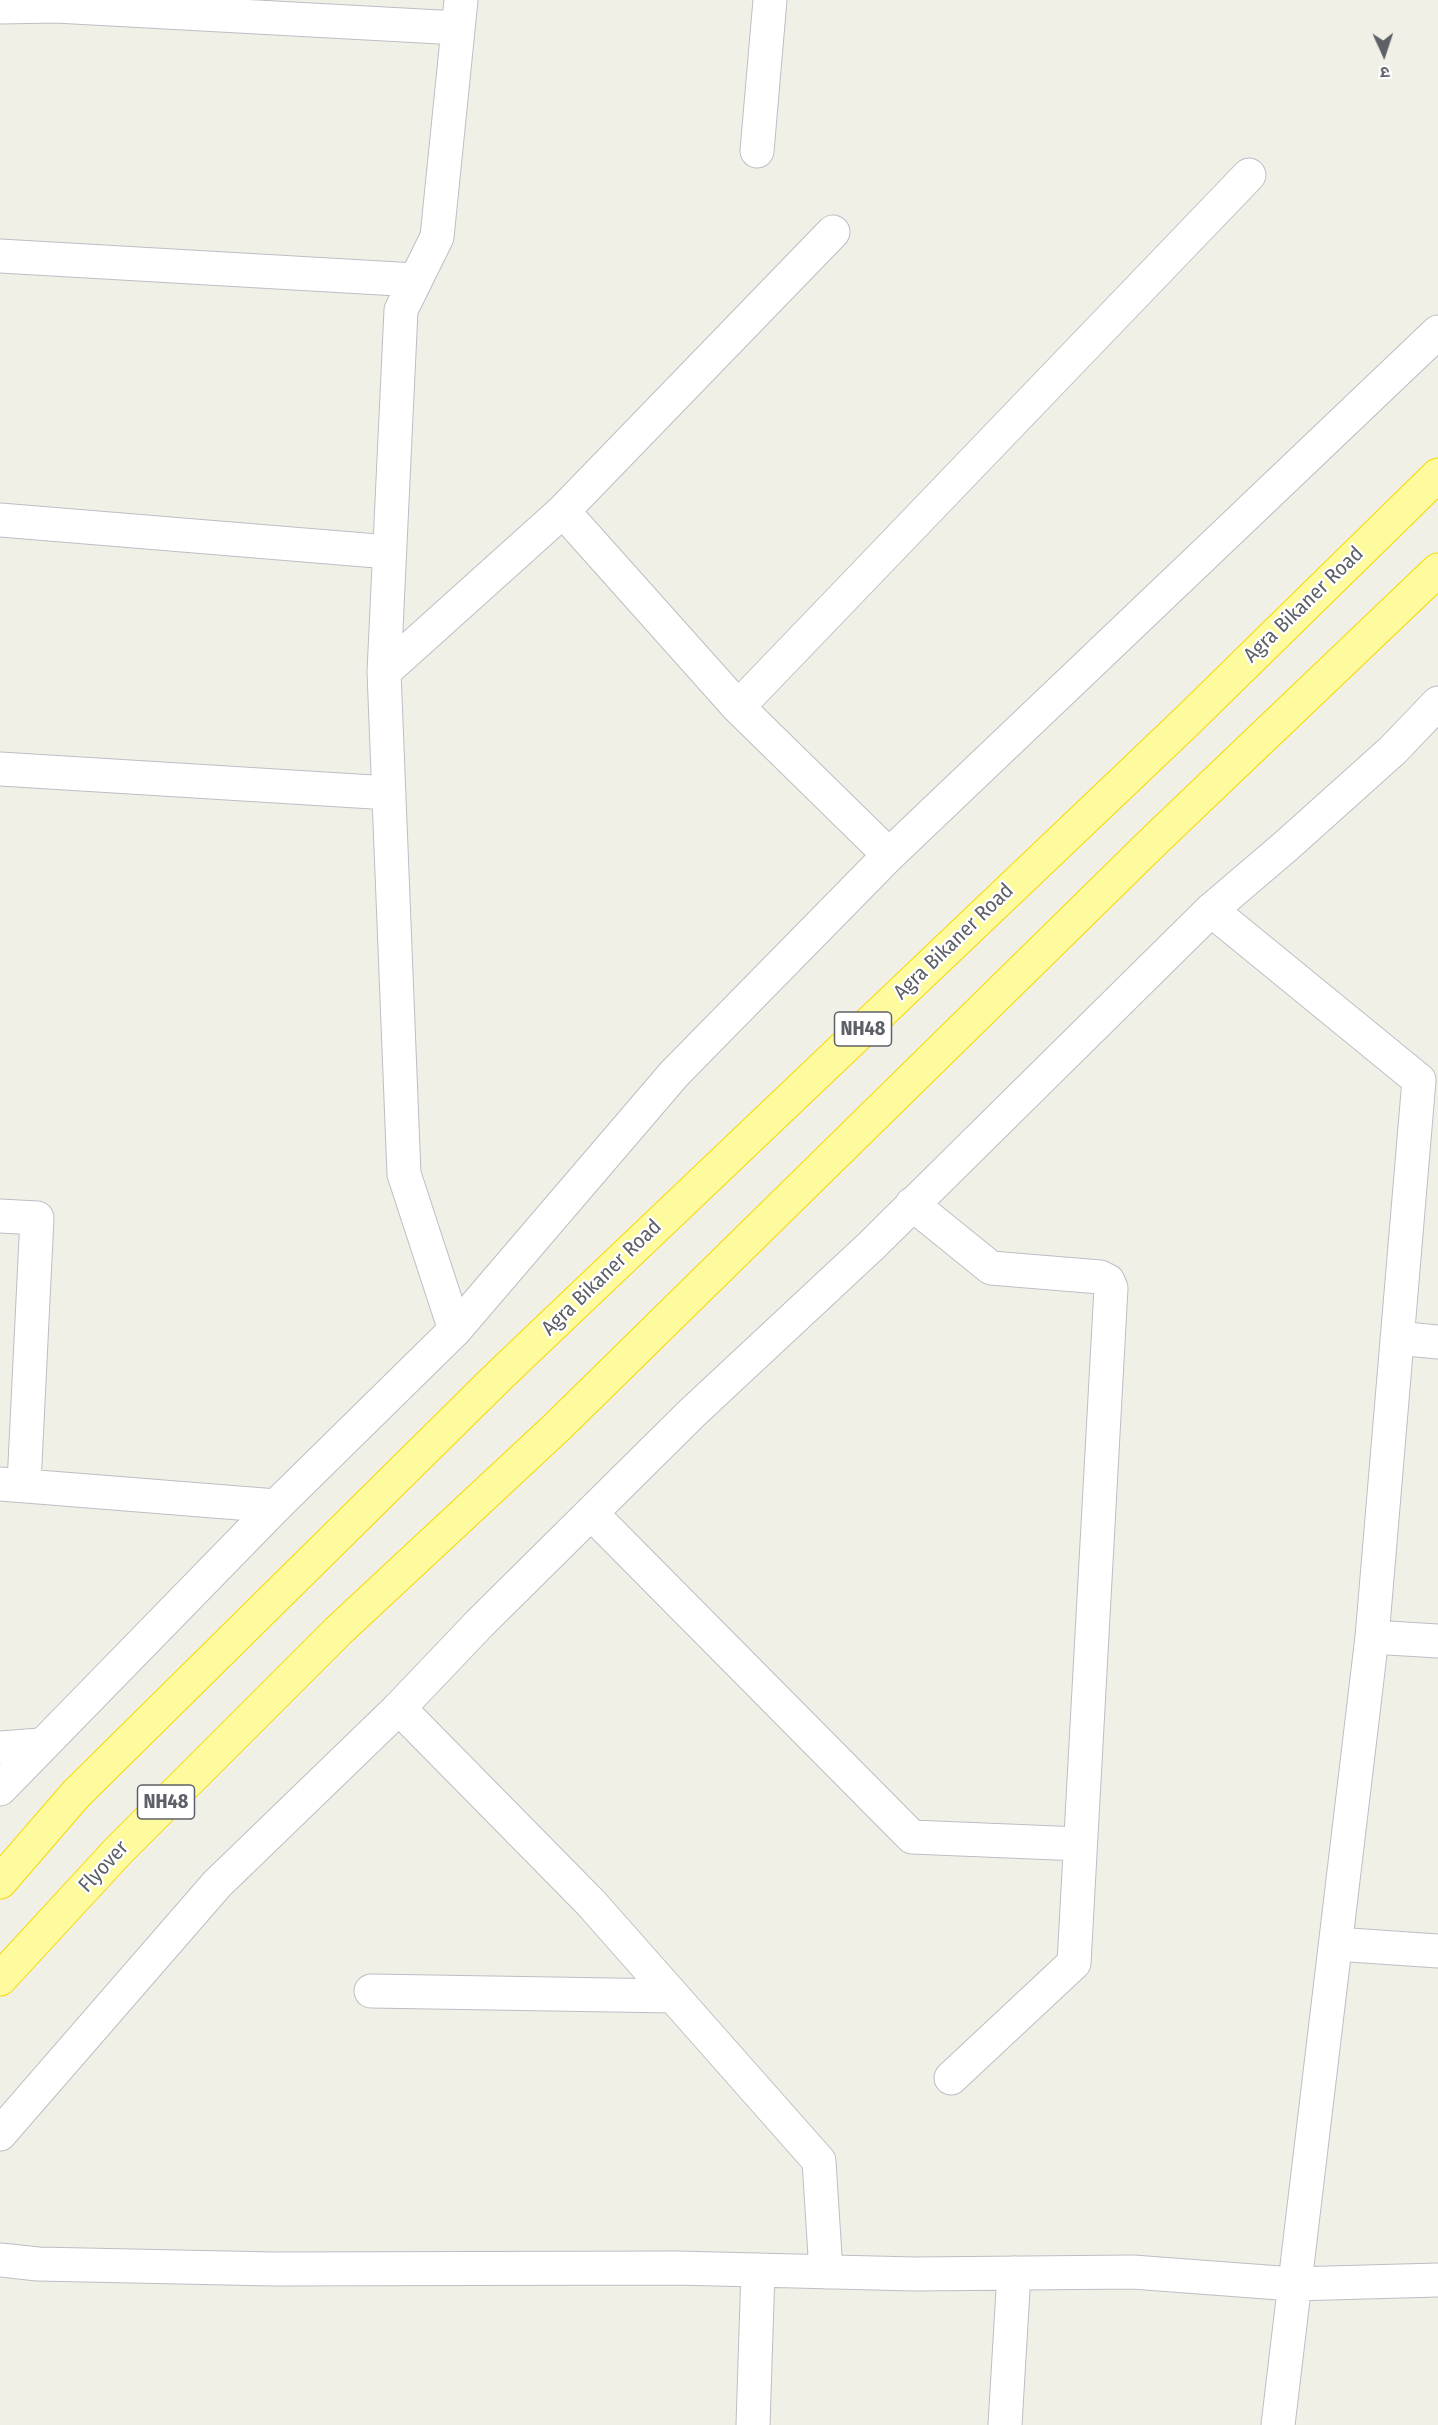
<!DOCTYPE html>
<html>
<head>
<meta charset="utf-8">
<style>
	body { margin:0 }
	#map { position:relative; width:1438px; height:2425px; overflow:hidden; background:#f1f0e6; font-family:"Fira Sans Condensed","Noto Sans Devanagari",sans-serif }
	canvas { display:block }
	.north { position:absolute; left:1354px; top:24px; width:60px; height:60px; -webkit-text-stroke:4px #fff; paint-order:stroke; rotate:177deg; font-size:16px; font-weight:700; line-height:24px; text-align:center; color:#5d6067 }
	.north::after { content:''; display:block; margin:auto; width:21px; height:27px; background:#5d6067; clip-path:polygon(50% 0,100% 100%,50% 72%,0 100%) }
</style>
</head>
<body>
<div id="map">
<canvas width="1438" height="2425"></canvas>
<div class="north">उ</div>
</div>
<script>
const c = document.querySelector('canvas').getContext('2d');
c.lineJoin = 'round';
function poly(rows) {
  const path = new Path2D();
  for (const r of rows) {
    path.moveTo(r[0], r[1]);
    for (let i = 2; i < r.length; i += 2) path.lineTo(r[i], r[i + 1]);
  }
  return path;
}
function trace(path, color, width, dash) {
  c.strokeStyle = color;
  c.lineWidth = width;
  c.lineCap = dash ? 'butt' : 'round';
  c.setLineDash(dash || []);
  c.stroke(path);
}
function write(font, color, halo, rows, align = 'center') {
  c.font = font + ' "Fira Sans Condensed",sans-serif';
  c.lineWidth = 4.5;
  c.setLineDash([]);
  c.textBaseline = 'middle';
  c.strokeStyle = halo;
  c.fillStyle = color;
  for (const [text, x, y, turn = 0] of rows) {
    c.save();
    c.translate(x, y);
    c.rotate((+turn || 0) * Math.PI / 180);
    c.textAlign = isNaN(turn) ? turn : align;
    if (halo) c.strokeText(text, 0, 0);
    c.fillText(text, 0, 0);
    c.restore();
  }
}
const minor = poly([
	[0,7,56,6,458,28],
	[757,151,770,0],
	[0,256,415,280],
	[563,511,738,707,889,855],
	[0,520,389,552],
	[384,672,563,511,833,232],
	[738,707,1249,175],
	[0,769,389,793],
	[1211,910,1419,1080,1372,1637,1278,2425],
	[912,1204,991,1268,1100,1277,1108,1281,1111,1288,1074,1963,951,2078],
	[0,1216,37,1218,24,1484],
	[455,1330,404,1174,384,672,401,310,437,237,461,0],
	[1397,1338,1438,1342],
	[0,1484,276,1506],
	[592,1514,912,1837,1080,1844],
	[1372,1637,1438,1641],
	[399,1708,591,1903,819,2161,826,2272],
	[0,1748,40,1745],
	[1336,1944,1438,1951],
	[371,1991,673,1996],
	[0,2260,38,2264,274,2269,676,2268,914,2274,1133,2272,1293,2284,1438,2280],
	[753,2425,758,2270],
	[1005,2425,1014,2273]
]);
const tertiary = poly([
	[0,1789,276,1506,455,1330,674,1074,889,855,1438,332],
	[0,2134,217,1884,399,1708,480,1623,692,1413,871,1246,1211,910,1286,846,1393,750,1438,703]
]);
const trunk = poly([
	[0,1882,76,1794,499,1376,1187,721,1438,475],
	[0,1979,119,1850,338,1631,557,1427,1155,840,1438,570]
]);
trace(minor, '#bdbec5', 35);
trace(tertiary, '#bdbec5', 35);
trace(trunk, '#f7d800', 35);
trace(minor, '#fff', 33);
trace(tertiary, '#fff', 33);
trace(trunk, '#fefb9e', 33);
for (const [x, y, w] of [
	[863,1029,57],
	[166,1802,57]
]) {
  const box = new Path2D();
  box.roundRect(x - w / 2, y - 17, w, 34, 4.5);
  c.fillStyle = '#fff';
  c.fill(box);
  trace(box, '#5d6067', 1.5);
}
write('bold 20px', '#5d6067', null, [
	["NH48",863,1029],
	["NH48",166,1802]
]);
write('21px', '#5d6067', '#fff', [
	["Agra Bikaner Road",1304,605,-44],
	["Agra Bikaner Road",954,942,-44],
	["Agra Bikaner Road",602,1278,-44],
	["Flyover",104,1867,-47]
]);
</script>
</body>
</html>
